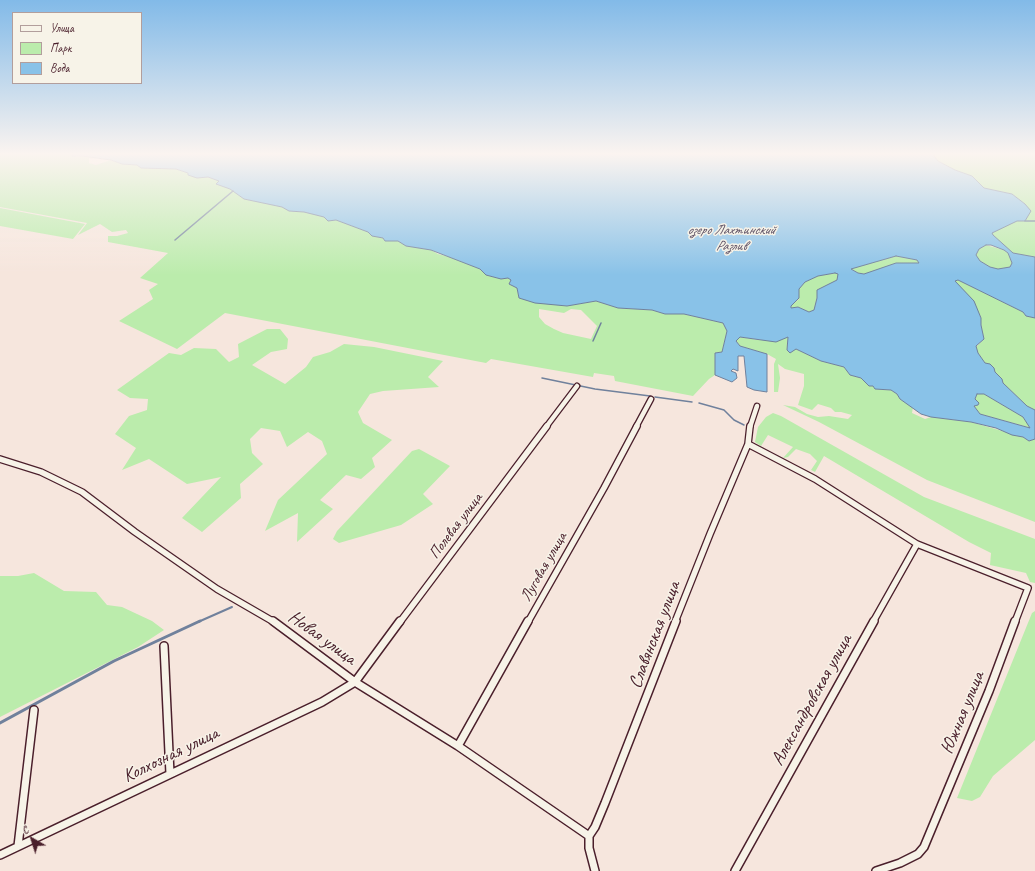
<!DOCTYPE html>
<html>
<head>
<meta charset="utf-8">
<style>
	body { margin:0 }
	#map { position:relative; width:1035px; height:871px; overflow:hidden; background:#f6e6dd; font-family:Caveat,sans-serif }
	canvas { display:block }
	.legend { position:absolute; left:12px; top:12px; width:130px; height:72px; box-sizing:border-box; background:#f7f3e8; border:1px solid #b29e9c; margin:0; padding:5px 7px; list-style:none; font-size:12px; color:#4a1f2b }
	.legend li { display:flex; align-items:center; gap:8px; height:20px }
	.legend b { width:20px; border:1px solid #b29e9c }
	.north { position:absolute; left:12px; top:819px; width:40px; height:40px; -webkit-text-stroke:3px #f7f3e8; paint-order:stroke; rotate:321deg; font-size:11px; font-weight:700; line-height:16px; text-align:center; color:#4a1f2b }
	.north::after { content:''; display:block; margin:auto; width:14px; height:18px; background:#4a1f2b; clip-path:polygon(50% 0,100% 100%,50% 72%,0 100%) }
</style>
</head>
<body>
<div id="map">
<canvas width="1035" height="871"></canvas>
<ul class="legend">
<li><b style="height:5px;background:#f7f3e8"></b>Улица</li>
<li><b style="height:11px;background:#bbecac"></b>Парк</li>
<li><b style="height:11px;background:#89c2e8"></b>Вода</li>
</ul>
<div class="north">С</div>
</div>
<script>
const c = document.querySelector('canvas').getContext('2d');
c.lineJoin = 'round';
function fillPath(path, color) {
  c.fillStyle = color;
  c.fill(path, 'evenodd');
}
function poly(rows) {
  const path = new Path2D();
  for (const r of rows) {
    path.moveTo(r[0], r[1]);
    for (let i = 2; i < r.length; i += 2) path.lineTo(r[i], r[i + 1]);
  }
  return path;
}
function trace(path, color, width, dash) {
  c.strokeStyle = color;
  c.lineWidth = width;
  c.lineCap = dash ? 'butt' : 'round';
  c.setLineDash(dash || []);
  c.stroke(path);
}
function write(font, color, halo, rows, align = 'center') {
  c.font = font + ' Caveat,sans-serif';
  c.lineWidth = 3;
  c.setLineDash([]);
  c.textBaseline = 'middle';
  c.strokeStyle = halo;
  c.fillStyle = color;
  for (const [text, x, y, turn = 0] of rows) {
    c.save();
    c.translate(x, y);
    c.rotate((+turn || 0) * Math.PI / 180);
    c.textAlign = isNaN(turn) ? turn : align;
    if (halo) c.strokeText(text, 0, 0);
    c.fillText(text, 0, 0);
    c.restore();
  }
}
fillPath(poly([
	[0,153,72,153,72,156,91,157,89,159,89,163,96,165,111,160,122,164,137,165,141,168,176,169,188,173,197,178,207,177,220,181,216,184,230,189,244,199,283,207,289,211,304,212,324,217,328,221,336,220,368,232,372,236,383,238,385,241,398,241,406,246,431,250,438,254,454,258,480,269,486,275,501,279,508,278,511,280,509,284,517,288,519,298,567,306,596,301,618,308,652,310,665,314,684,314,723,323,727,331,722,352,715,353,715,375,709,379,693,396,615,381,614,376,594,373,593,377,491,359,486,363,225,313,177,349,119,321,153,299,149,290,158,284,140,278,168,253,108,242,108,236,117,236,128,233,126,230,112,232,100,224,78,235,87,223,0,207],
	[539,309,564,313,571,309,581,310,597,326,591,339,563,333,554,329,545,324,539,317],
	[934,153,1035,153,1035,257,1013,253,992,235,992,233,997,230,1017,221,1025,220,1025,204,1012,194,984,188,972,176,955,170,938,161,934,156],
	[0,208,85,224,73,239,0,226],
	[986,245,1004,250,1008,253,1012,263,1010,267,998,269,990,267,980,261,976,255,979,249],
	[896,256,917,260,920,263,907,263,865,274,858,273,850,268],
	[835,273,839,274,837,280,817,290,817,298,814,310,809,312,798,307,791,309,791,306,799,299,799,289,805,282,818,276],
	[958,280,1023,312,1026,316,1035,318,1035,410,1027,406,1003,383,1002,379,985,363,978,353,976,347,984,339,981,325,981,317,955,281],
	[267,329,280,329,288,339,287,349,271,352,252,365,285,384,306,367,313,357,330,352,344,344,374,347,443,361,428,377,439,387,383,391,370,394,358,412,363,423,392,440,372,458,375,467,361,479,346,475,320,500,333,509,297,542,298,513,265,531,278,500,327,454,322,441,308,432,287,447,280,431,261,428,250,439,252,453,263,464,240,484,241,498,202,532,182,518,221,477,187,484,149,459,122,470,136,448,115,434,129,416,147,410,148,399,130,398,117,390,169,353,181,355,194,348,216,349,229,362,239,357,238,344],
	[740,337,759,340,788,337,787,349,796,349,821,361,844,367,850,375,861,378,869,386,873,386,876,389,891,390,897,394,900,399,913,407,912,413,925,419,931,417,971,422,1023,437,1029,441,1035,439,1035,522,927,480,819,422,783,405,795,407,807,414,818,417,829,416,848,419,852,415,841,412,835,412,831,408,818,404,812,410,798,405,804,386,804,374,785,369,778,364,780,378,778,392,774,392,774,364,776,359,767,354,740,346,736,341],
	[977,394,984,394,1023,417,1031,428,980,414,974,406,978,405,975,399],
	[773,413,781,416,924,497,1035,539,1035,583,1030,582,1026,573,990,565,991,553,969,542,824,456,815,472,811,470,817,461,810,454,796,449,788,457,783,458,793,447,768,435,761,446,755,442,758,427,766,417],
	[419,449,450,466,423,494,433,504,401,525,339,543,333,539,337,531,412,451],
	[34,573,64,591,96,592,107,605,122,607,152,621,164,630,138,647,0,717,0,576,18,576],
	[1035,611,1035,740,993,776,980,797,972,801,957,798,1032,613]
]), '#bbecac');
const water = poly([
	[72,153,934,153,934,156,938,161,955,170,972,176,984,188,1012,194,1025,204,1031,211,1025,221,1017,221,992,233,993,235,1013,253,1035,257,1035,318,1026,316,1023,312,958,280,955,281,974,301,981,318,981,325,984,339,976,346,978,353,985,363,990,364,994,368,995,372,1002,379,1003,383,1027,406,1035,410,1035,439,1029,441,1023,437,1012,435,996,428,971,422,931,417,921,414,900,399,897,394,891,390,875,389,873,386,869,386,861,378,850,375,844,367,821,361,796,349,790,353,787,350,788,337,776,342,740,337,736,341,740,346,767,354,767,392,754,390,747,387,744,356,738,356,738,371,733,369,731,371,736,373,737,378,732,382,715,375,715,353,722,352,727,331,723,323,684,314,665,314,652,310,618,308,596,301,567,306,535,303,519,298,517,288,509,284,511,280,508,278,501,279,486,275,480,269,431,250,406,246,398,241,385,241,383,238,372,236,368,232,336,220,328,221,324,217,304,212,289,211,282,207,244,199,230,189,216,184,219,181,208,177,197,178,188,175,188,173,176,169,141,168,137,165,122,164,111,160,82,156,72,156,72,153],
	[986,245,991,245,1004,250,1008,253,1012,263,1010,267,998,269,990,267,980,261,976,255,979,249,986,245],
	[896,256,917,260,919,263,896,263,864,274,858,273,851,269,896,256],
	[835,273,838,274,837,280,817,290,817,298,814,310,809,312,798,307,791,308,791,306,799,298,799,289,805,282,818,276,835,273],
	[977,394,984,394,1023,417,1030,428,980,414,974,406,978,405,979,403,975,399,977,394]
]);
fillPath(water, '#89c2e8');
trace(water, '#70819c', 1);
trace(poly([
	[1025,221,1035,221],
	[175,240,233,191],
	[593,341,601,323],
	[542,378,595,389,650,396],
	[655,397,692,402],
	[699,403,724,410,734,420,744,425]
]), '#70819c', 1.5);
trace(poly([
	[198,622,232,607]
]), '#70819c', 2);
trace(poly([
	[0,723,114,661,200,621]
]), '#70819c', 3);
const minorFar2 = poly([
	[546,427,577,386],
	[636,427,651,399],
	[750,427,757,406]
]);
const minorFar1 = poly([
	[748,444,815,479,917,544,1028,588,1015,622],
	[0,459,41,472,82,492,135,532,217,589,274,622],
	[400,622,547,426],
	[528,622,604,488,637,426],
	[675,622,710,534,748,444,750,426],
	[873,622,917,544]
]);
const minor = poly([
	[273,621,355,682,458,746,589,836,589,848,595,871],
	[164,646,170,774],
	[458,746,528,621],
	[589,836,595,827,605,803,676,621],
	[18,846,34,710],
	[0,855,322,702,355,682,400,621],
	[735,871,874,621],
	[876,871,900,863,918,854,924,847,989,691,1015,621]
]);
trace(minorFar2, '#4a1f2b', 7);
trace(minorFar1, '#4a1f2b', 8);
trace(minor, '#4a1f2b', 10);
trace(minorFar2, '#f7f3e8', 4.5);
trace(minorFar1, '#f7f3e8', 5.5);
trace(minor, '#f7f3e8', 7);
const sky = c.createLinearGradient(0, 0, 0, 275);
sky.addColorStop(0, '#82bae8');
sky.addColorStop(0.56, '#fbf4f0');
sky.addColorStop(1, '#fbf4f000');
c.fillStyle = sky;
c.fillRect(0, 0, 1035, 275);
write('italic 14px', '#5d5064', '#f7f3e8', [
	["озеро Лахтинский",731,230],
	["Разлив",731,246]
]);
write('16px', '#4a1f2b', '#f7f3e8', [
	["Полевая улица",456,526,-53],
	["Луговая улица",544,567,-60]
]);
write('19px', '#4a1f2b', '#f7f3e8', [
	["Славянская улица",655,635,-69],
	["Новая улица",322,638,36],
	["Александровская улица",812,700,-61],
	["Южная улица",963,713,-68],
	["Колхозная улица",171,755,-26]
]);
</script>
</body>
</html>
